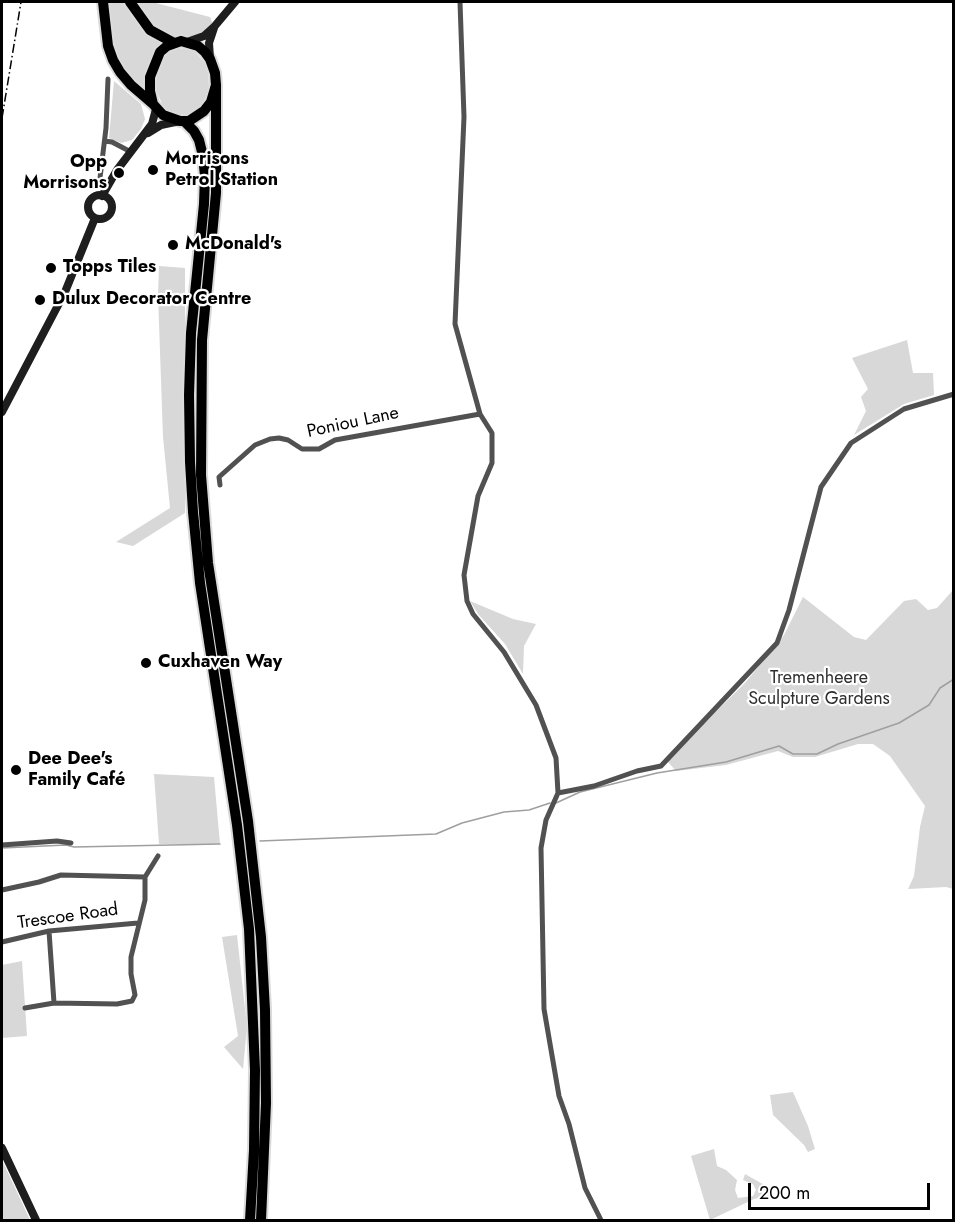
<!DOCTYPE html>
<html>
<head>
<meta charset="utf-8">
<style>
	body { margin:0 }
	#map { position:relative; width:955px; height:1222px; overflow:hidden; background:#fff; font-family:Jost,sans-serif }
	canvas { display:block }
	.frame { position:absolute; inset:0; border:3px solid #000; pointer-events:none }
	.scale { position:absolute; left:748px; top:1183px; width:182px; height:27px; box-sizing:border-box; border:3px solid #000; border-top:0; padding-left:8px; font-size:18px; line-height:21px; white-space:nowrap; color:#000; -webkit-text-stroke:4px #fff; paint-order:stroke }
</style>
</head>
<body>
<div id="map">
<canvas width="955" height="1222"></canvas>
<div class="frame"></div>
<div class="scale">200 m</div>
</div>
<script>
const c = document.querySelector('canvas').getContext('2d');
c.lineJoin = 'round';
function fillPath(path, color) {
  c.fillStyle = color;
  c.fill(path, 'evenodd');
}
function poly(rows) {
  const path = new Path2D();
  for (const r of rows) {
    if (r.length === 3) {
      path.moveTo(r[0] + r[2], r[1]);
      path.arc(r[0], r[1], r[2], 0, 2 * Math.PI);
      continue;
    }
    path.moveTo(r[0], r[1]);
    for (let i = 2; i < r.length; i += 2) path.lineTo(r[i], r[i + 1]);
  }
  return path;
}
function trace(path, color, width, dash) {
  c.strokeStyle = color;
  c.lineWidth = width;
  c.lineCap = dash ? 'butt' : 'round';
  c.setLineDash(dash || []);
  c.stroke(path);
}
function write(font, color, halo, rows, align = 'center') {
  c.font = font + ' Jost,sans-serif';
  c.lineWidth = 4.5;
  c.setLineDash([]);
  c.textBaseline = 'middle';
  c.strokeStyle = halo;
  c.fillStyle = color;
  for (const [text, x, y, turn = 0] of rows) {
    c.save();
    c.translate(x, y);
    c.rotate((+turn || 0) * Math.PI / 180);
    c.textAlign = isNaN(turn) ? turn : align;
    if (halo) c.strokeText(text, 0, 0);
    c.fillText(text, 0, 0);
    c.restore();
  }
}
fillPath(poly([
	[103,2,152,2,210,17,214,27,204,36,174,43,154,63,153,104,113,59],
	[178,48,194,51,205,63,208,73,209,87,202,106,190,115,182,117,168,112,163,106,156,90,156,73,160,62,168,53],
	[114,81,141,104,145,119,141,129,132,140,121,143,109,138],
	[159,266,185,268,185,513,133,546,116,542,170,508,163,437,158,295],
	[907,340,913,373,933,373,934,395,904,404,854,435,866,411,861,397,868,389,852,358],
	[953,590,953,889,946,887,908,889,914,876,920,827,925,806,890,756,873,744,858,744,815,757,793,757,778,751,726,765,676,771,668,762,676,751,745,683,784,635,803,597,854,637,866,640,904,601,916,599,928,610,937,608],
	[470,601,513,619,536,624,524,646,523,674,505,644,478,614],
	[154,774,214,777,220,844,159,844],
	[237,935,247,1027,243,1069,224,1047,238,1036,222,937],
	[22,961,27,1036,2,1038,2,965],
	[793,1092,808,1126,815,1149,808,1152,804,1145,773,1115,770,1095],
	[714,1149,717,1166,726,1170,737,1180,735,1190,738,1198,753,1196,756,1190,753,1184,743,1180,745,1174,768,1187,772,1196,754,1199,710,1220,691,1156],
	[2,1160,19,1196,30,1220,2,1220]
]), '#d8d8d8');
trace(poly([
	[556,803,580,792,657,773,726,762,779,746,793,754,817,754,838,744,899,723,929,705,940,688,954,679],
	[260,841,436,834,462,823,504,812,529,810,550,803],
	[2,848,66,845,74,847,220,844]
]), '#9f9f9f', 1.5);
const highway = poly([
	[103,2,108,46,113,60,120,72,131,85,153,104],
	[130,2,150,30,174,43],
	[181,41,198,46,205,52,210,59,215,73,216,85,211,102,204,111,189,121,180,121,163,115,153,104,150,91,150,77,160,52,167,46,181,41],
	[216,85,216,193,202,340,201,475,208,563,248,821,261,937,265,1010,266,1103,261,1220],
	[184,121,194,131,199,140,203,156,205,176,204,204,191,333,189,395,190,462,193,512,200,583,237,825,249,929,255,1070,254,1150,250,1220]
]);
trace(highway, '#dbdbdb', 14);
trace(poly([
	[460,2,464,117,455,324,480,414,492,433,492,463,478,496,464,575,467,601,473,614,504,652,536,705,556,758,558,793,546,820,541,848,544,1009,559,1096,569,1124,585,1188,601,1220],
	[105,141,112,142,131,152],
	[100,178,106,128,108,79],
	[220,485,219,477,255,445,270,439,279,438,288,440,302,449,319,449,335,440,480,414],
	[558,793,594,786,637,771,661,766,777,643,789,610,821,487,851,443,904,409,954,394],
	[2,845,57,841,71,843],
	[2,890,39,882,61,875,145,877],
	[49,931,54,1003,117,1004,132,1001,135,995,131,974,131,957,145,900,145,877,158,856],
	[2,942,49,931,138,923],
	[25,1008,54,1003]
]), '#515151', 5);
trace(poly([
	[187,42,204,36,214,27,235,2],
	[210,58,209,43,214,28],
	[148,133,161,125,180,121],
	[100,207,12],
	[102,196,117,170,152,124,156,109],
	[2,412,65,292,95,218],
	[2,1148,36,1220]
]), '#1e1e1e', 8);
trace(highway, '#000', 10);
trace(poly([
	[2,118,21,2]
]), '#000', 1.5, [9, 3, 1.5, 3]);
for (const [x, y, r, color] of [
	[153,170,6,"#000"],
	[119,173,6,"#000"],
	[173,245,6,"#000"],
	[51,268,6,"#000"],
	[40,300,6,"#000"],
	[146,663,6,"#000"],
	[16,770,6,"#000"]
]) {
  const dot = new Path2D();
  dot.arc(x, y, r, 0, 2 * Math.PI);
  c.fillStyle = color;
  c.fill(dot);
  trace(dot, '#fff', 2);
}
write('bold 18px', '#000', '#fff', [
	["Morrisons",165,160],
	["Petrol Station",165,181],
	["Opp",107,163,"right"],
	["Morrisons",107,184,"right"],
	["McDonald's",185,245],
	["Topps Tiles",63,268],
	["Dulux Decorator Centre",52,300],
	["Cuxhaven Way",158,663],
	["Dee Dee's",28,760],
	["Family Café",28,781]
], 'left');
write('18px', '#000', '#fff', [
	["Poniou Lane",353,423,-12],
	["Trescoe Road",68,917,-8]
]);
write('18px', '#2f2f2f', '#fff', [
	["Tremenheere",819,679],
	["Sculpture Gardens",819,700]
]);
</script>
</body>
</html>
